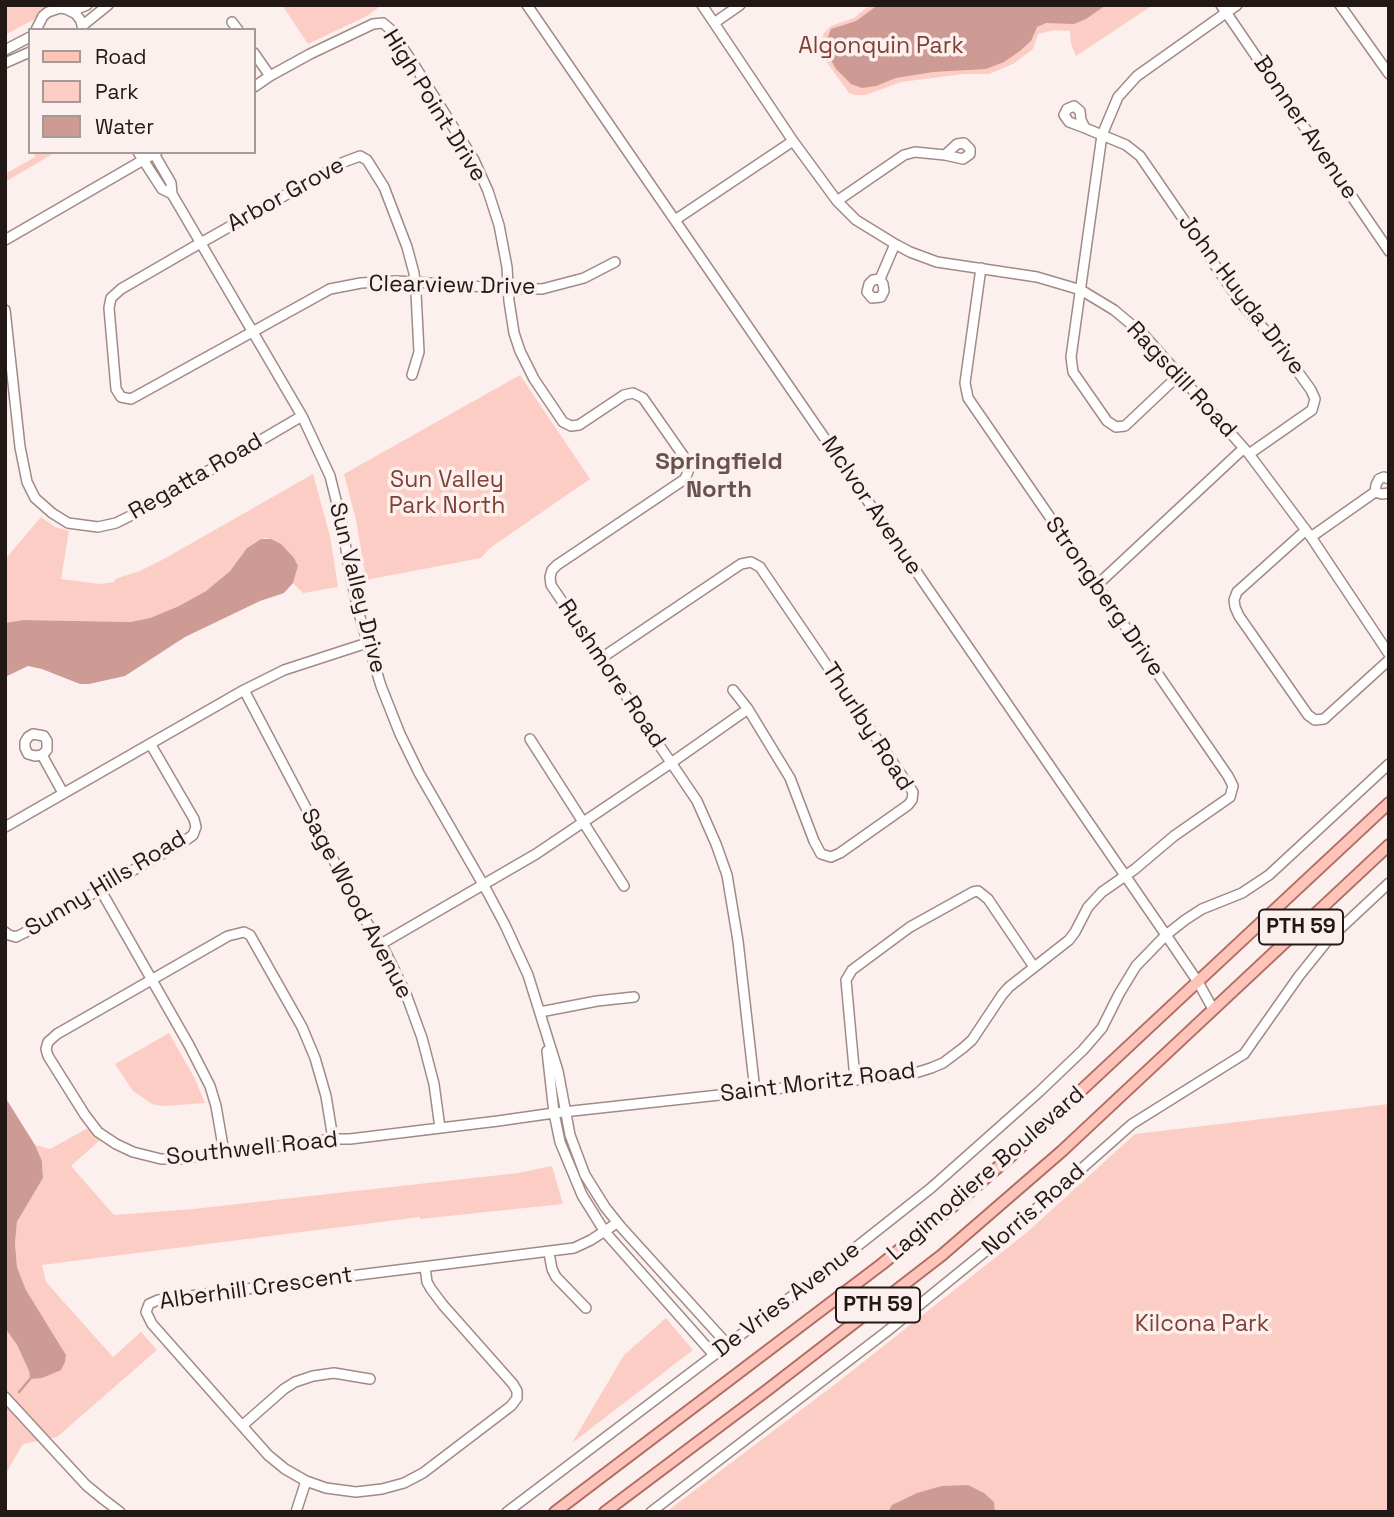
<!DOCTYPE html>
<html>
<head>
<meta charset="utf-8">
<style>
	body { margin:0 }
	#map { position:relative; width:1394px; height:1517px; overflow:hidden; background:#fbf0ee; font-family:"Space Grotesk",sans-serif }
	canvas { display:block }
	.frame { position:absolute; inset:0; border:7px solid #221917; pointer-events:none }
	.legend { position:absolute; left:28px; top:28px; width:228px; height:126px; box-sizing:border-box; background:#fbf0ee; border:2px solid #a49a98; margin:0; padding:9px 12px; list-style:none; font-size:21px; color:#221917 }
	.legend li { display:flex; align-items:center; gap:14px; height:35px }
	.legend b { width:35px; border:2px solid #a49a98 }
</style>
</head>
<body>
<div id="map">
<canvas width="1394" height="1517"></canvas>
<div class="frame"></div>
<ul class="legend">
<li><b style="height:9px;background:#fec3b9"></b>Road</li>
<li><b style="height:19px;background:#fccdc5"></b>Park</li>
<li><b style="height:19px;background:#cd9b93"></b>Water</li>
</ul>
</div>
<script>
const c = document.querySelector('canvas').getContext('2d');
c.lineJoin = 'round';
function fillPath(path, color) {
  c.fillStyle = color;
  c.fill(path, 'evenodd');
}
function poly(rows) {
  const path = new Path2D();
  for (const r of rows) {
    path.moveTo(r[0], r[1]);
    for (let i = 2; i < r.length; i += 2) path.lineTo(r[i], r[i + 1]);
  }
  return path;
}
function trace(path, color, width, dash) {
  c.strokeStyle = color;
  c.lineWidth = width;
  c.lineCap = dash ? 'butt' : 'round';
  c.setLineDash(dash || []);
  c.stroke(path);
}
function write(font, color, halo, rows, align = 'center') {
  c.font = font + ' "Space Grotesk",sans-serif';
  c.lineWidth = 7;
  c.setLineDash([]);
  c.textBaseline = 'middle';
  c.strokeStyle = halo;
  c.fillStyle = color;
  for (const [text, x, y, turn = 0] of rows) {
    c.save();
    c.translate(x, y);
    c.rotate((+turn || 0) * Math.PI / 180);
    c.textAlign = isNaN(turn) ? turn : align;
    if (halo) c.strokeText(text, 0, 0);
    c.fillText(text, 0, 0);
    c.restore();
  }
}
fillPath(poly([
	[5,5,61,5,5,35],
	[282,5,382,5,367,16,308,44],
	[870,5,1153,5,1076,56,1071,44,1070,31,1055,30,1038,34,1033,49,1013,64,989,74,964,74,901,82,866,95,855,95,849,93,818,50,824,33,831,26,854,18],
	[33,152,56,152,5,182,5,174,35,157],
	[520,375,590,479,490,548,481,558,366,580,356,520,344,474],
	[313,474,330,536,338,587,303,593,293,583,298,566,271,539,265,538,261,539,247,548,230,571,206,591,179,606,150,618,130,622,23,620,5,623,5,556,7,557,41,517,55,527,69,531,61,579,100,584,114,582,115,579,140,571,162,560],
	[169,1033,195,1079,205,1103,163,1106,152,1104,133,1091,115,1064],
	[1389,1104,1389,1512,666,1512,838,1382,1025,1234,1135,1134],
	[88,1128,100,1140,71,1166,114,1215,193,1209,518,1173,552,1166,563,1204,420,1219,420,1217,42,1265,46,1282,113,1357,141,1332,157,1350,57,1437,23,1444,5,1475,5,1328,17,1345,29,1371,30,1379,65,1362,66,1355,26,1290,17,1267,15,1242,17,1222,43,1178,42,1161,35,1145,50,1149],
	[666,1318,693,1350,572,1443,624,1355]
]), '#fccdc5');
fillPath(poly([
	[878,5,1106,5,1086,19,1074,24,1046,23,1037,27,1031,41,1020,51,1004,62,986,69,933,72,896,78,876,86,862,88,851,84,836,69,824,47,831,29,856,21],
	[261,539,271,539,281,544,294,558,298,566,293,583,284,593,260,601,185,637,125,676,89,684,80,684,42,669,28,666,5,677,5,623,23,620,130,622,150,618,179,606,206,591,230,571,247,548],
	[5,1097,35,1145,42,1161,43,1178,17,1222,15,1243,17,1267,26,1290,66,1355,65,1362,61,1370,42,1378,30,1379,29,1371,17,1345,5,1328],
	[968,1485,984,1493,994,1502,995,1512,888,1512,892,1505,917,1493,942,1486]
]), '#cd9b93');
trace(poly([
	[19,1392,30,1379],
	[5,1416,6,1416]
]), '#cd9b93', 2.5);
const minor = poly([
	[527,5,1166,935,1198,982,1213,1009],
	[702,5,793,141,837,201,856,220,895,244,910,252,937,262,1037,277,1081,290,1114,310,1144,335,1249,454,1311,537,1389,654],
	[1221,5,1389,251],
	[1340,5,1389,74],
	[72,11,87,5],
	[232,22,238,30],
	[714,23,740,5],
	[82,26,108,5],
	[36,30,43,16,48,12,60,8,66,9,76,14,81,21,83,30],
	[5,50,30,37],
	[254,53,270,76],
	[5,63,30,52],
	[254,87,270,76,310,54,373,24,383,23,390,29,411,60,474,160,488,191,499,225,507,267,509,301,514,333,520,351,534,379,563,422,571,426,579,425,624,395,633,393,643,398,687,461,689,469,685,479,557,565,552,570,550,577,551,585,697,801,716,844,727,875,738,941,755,1091],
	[1085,128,1069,122,1064,115,1067,109,1074,106,1080,111,1081,120,1085,128,1126,145,1140,156,1241,303,1280,347,1311,390,1315,399,1312,410,1249,454],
	[138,152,162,189,172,194],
	[153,152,171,183,172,194,302,416,330,476,342,524,350,574,360,617,381,686,400,734,419,773,488,893,505,925,528,975,558,1071,570,1135,585,1175,605,1207,621,1227,728,1345],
	[837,201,904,155,915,152,945,155,963,159,970,154,970,149,964,143,957,144,945,155],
	[675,220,793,141],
	[5,240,157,152],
	[880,279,873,280,869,284,867,292,872,298,881,297,884,291,883,284,880,279,895,244],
	[5,310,20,447,27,482,35,498,52,513,68,523,98,527,116,523,140,511,302,416],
	[412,375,419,352,416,293,415,282,414,273,407,247,384,187,367,160,360,156,344,162,190,249,121,289,111,298,109,308,116,389,121,397,131,399,330,289,361,283,395,281,415,282,500,288,542,289,584,278,615,262],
	[1179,375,1125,426,1116,427,1107,421,1073,372,1071,357,1102,135,1118,97,1137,76,1237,5],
	[1375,492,1382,494,1389,493],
	[1306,530,1237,592,1234,600,1235,607,1239,616,1308,715,1315,720,1324,719,1389,660],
	[1311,537,1375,492,1376,485,1379,479,1384,477,1389,479],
	[1096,586,1244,448],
	[600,659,741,564,751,562,760,567,913,792,912,800,908,805,840,853,831,857,821,854,814,841,790,778,748,709,733,690],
	[244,690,364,918,385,951,406,994,422,1038,434,1084,440,1128],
	[530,739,624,886],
	[42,755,47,750,47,741,44,736,33,734,28,737,25,742,25,748,28,754,35,756,42,755,63,793],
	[5,827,244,690,284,670,367,643],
	[100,889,189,1045,210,1086,216,1106,224,1152],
	[5,932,9,935,16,937,24,933,186,840,193,835,196,827,194,819,151,745],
	[381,944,536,854,671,763,748,709],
	[540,1012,597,1001,634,997],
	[547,1051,554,1113,560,1142,582,1195,605,1232,714,1355],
	[855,1079,846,980,852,970,910,927,973,892,978,891,988,899,1034,967],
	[333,1139,326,1096,315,1058,302,1027,250,935,244,932,228,936,57,1034,48,1042,46,1049,48,1056,85,1115,98,1132,116,1144,133,1152,161,1159,180,1159,333,1139,350,1139,498,1121,554,1113,912,1074,931,1068,943,1063,963,1048,972,1040,1002,995,1009,987,1069,940,1075,932,1088,907,1102,892,1135,869,1174,836,1230,797,1233,786,1228,776,968,398,965,383,981,268],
	[549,1253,552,1269,556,1277,586,1308],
	[425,1267,427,1282,431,1289,443,1305,513,1384,517,1391,517,1398,511,1406,423,1473,404,1483,382,1489,356,1492,326,1488,306,1481,285,1469,268,1455,152,1324,146,1312,149,1304,158,1300,574,1248,591,1240,617,1223],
	[5,1397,86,1485,103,1499,120,1512],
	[243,1425,284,1389,295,1382,313,1376,334,1373,370,1379],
	[296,1512,306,1481],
	[507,1512,850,1252,931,1188,1039,1092,1083,1050,1102,1028,1119,994,1136,966,1166,935,1185,920,1202,909,1242,893,1269,875,1389,764],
	[651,1512,886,1332,1019,1224,1132,1124,1244,1054,1299,976,1328,940,1389,883]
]);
const major = poly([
	[555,1512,882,1264,946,1212,1011,1156,1389,803],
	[605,1512,766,1391,942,1255,1062,1151,1389,845]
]);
trace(minor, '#a28a85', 12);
trace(major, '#b06e62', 14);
trace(minor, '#fff', 9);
trace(major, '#fec3b9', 10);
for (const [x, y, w] of [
	[1301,927,84],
	[878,1305,84]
]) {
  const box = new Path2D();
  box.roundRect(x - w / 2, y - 17.5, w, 35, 5);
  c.fillStyle = '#fbf0ee';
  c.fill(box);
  trace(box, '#221917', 2);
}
write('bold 21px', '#221917', null, [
	["PTH 59",1301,927],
	["PTH 59",878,1305]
]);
write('23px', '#7f3f35', '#fbf0ee', [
	["Algonquin Park",881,47],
	["Sun Valley",447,481],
	["Park North",447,507],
	["Kilcona Park",1202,1325]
]);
write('23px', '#221917', '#fbf0ee', [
	["High Point Drive",434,106,58],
	["Bonner Avenue",1305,128,56],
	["Arbor Grove",286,195,-29],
	["Clearview Drive",452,286,1],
	["John Huyda Drive",1241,295,53],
	["Ragsdill Road",1181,380,47],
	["Regatta Road",196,477,-30],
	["McIvor Avenue",871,506,56],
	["Sun Valley Drive",357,588,76],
	["Strongberg Drive",1104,597,55],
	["Rushmore Road",611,674,56],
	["Thurlby Road",867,727,57],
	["Sunny Hills Road",106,884,-31],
	["Sage Wood Avenue",356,904,62],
	["Saint Moritz Road",818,1083,-7],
	["Southwell Road",252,1149,-6],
	["Lagimodiere Boulevard",986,1174,-41],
	["Norris Road",1034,1210,-41],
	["Alberhill Crescent",256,1289,-8],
	["De Vries Avenue",787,1300,-37]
]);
write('bold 24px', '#68524e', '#fbf0ee', [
	["Springfield",719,462],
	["North",719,490]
]);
</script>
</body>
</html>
